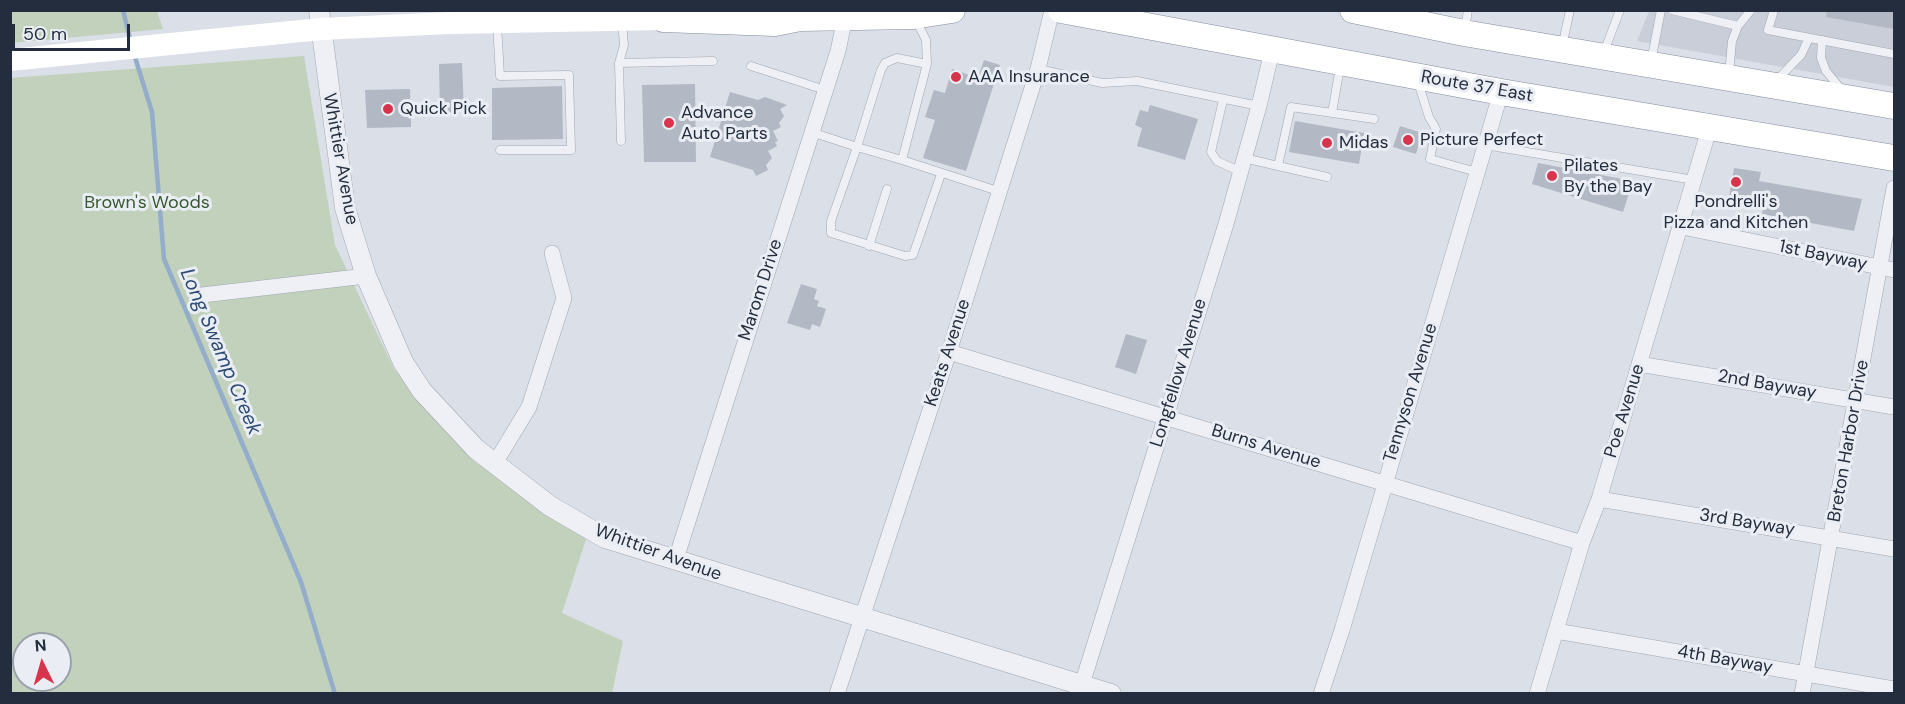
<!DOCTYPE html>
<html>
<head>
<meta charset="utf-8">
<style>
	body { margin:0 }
	#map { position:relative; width:1905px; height:704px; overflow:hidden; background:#dbdfe7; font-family:"DM Sans",sans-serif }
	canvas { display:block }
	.frame { position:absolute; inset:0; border:12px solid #242d3d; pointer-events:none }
	.north { position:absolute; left:12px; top:632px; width:60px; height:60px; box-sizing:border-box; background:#eaeef4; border:2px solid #9ba1ab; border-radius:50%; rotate:355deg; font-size:16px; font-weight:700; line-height:24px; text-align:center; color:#242d3d }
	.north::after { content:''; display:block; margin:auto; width:21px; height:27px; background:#d6354b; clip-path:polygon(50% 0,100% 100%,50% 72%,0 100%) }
	.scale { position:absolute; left:12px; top:24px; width:118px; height:27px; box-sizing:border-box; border:3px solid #242d3d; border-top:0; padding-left:8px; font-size:18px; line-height:21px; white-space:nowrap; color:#242d3d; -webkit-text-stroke:4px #eaeef4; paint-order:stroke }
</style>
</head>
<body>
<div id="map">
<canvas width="1905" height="704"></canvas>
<div class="frame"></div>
<div class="north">N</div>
<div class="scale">50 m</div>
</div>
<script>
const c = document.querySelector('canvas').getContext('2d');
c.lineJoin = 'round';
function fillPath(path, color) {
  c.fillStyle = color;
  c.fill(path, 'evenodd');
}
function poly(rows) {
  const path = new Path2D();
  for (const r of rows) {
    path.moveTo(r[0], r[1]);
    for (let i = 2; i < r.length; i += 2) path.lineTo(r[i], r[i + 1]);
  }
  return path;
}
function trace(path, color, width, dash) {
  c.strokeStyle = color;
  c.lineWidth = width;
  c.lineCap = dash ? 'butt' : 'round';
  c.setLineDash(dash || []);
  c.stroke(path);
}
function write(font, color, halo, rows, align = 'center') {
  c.font = font + ' "DM Sans",sans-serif';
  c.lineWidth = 6;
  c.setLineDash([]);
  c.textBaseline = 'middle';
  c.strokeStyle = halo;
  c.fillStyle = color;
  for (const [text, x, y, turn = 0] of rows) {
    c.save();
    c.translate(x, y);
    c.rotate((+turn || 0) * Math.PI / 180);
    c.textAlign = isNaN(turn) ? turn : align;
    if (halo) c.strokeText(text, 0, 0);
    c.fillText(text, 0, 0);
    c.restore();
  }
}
fillPath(poly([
	[1649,11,1894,11,1894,87,1637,41]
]), '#c9ced9');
fillPath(poly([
	[11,10,157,11,163,29,11,43],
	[304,56,335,245,394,369,476,463,588,533,562,613,623,641,612,693,11,693,10,78],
	[24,644,60,644,60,680,24,680]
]), '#c1d1bb');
trace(poly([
	[123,10,131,43],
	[134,54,152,112,164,259,301,582,335,694]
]), '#93adca', 4.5);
fillPath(poly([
	[1827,10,1894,10,1894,29,1826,17],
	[984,60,1000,65,966,171,923,158,935,120,925,117,934,90,945,93,952,69,978,78],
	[462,63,464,112,440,113,439,64],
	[695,84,696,162,644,162,642,85],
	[562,86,563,139,492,140,492,88],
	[410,89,411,127,367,128,365,90],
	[730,92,758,100,765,97,787,105,780,109,784,116,779,123,781,127,773,131,778,141,775,142,777,146,768,151,772,158,766,165,768,170,756,176,753,170,710,157],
	[1150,105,1198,119,1185,160,1137,146,1142,128,1135,125,1140,110,1148,112],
	[1295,121,1364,133,1359,164,1289,152],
	[1400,126,1422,133,1416,154,1393,147],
	[1538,163,1633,181,1623,212,1532,184],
	[1734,168,1761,172,1759,181,1862,199,1854,231,1762,214,1763,209,1728,203],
	[801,284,817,289,814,299,819,301,817,306,826,309,820,327,812,324,810,330,787,323],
	[1126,334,1147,340,1136,374,1115,367]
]), '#b2b8c4');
const service = poly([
	[1672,10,1738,26],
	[1774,10,1768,30,1894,54],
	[916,20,926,40,927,64],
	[497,24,500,76,569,75,571,150,500,150],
	[1465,28,1468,10],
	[1822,40,1821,58,1826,71,1841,89],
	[1562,47,1570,10],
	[1604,52,1620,10],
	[1651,62,1661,10],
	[619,63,713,61],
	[751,66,825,90],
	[1038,69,1102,83,1137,81,1259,106],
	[1729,74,1732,41,1738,26,1751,10],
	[1776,81,1801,55,1809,38],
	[1418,82,1429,117,1436,129,1430,159,1477,172],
	[1223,100,1211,152,1217,161,1239,171],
	[1332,113,1340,67],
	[811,132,857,147,902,160,927,64,897,58,885,63,881,70,857,147,831,221,831,233,905,256,913,255,941,174],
	[621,141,619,63,624,45,622,22],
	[1485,145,1694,180],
	[1244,158,1278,166],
	[902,160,998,191],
	[1327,177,1278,166,1291,107,1374,119],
	[869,246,887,189]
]);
const minor = poly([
	[1682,227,1894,270],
	[202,295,366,276],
	[949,352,1582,543],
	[1639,364,1894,407],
	[495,463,529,407,564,298,552,253],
	[1599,499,1894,549],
	[675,562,838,51,845,18],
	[1556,631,1894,689],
	[837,694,949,352,1038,69,1052,10],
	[1079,694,1226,224,1259,106,1272,51],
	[1321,694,1342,630,1501,92],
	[1537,694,1582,543,1599,499,1710,126],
	[1802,694,1894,188]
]);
const tertiary = poly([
	[319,10,345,208,366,276,403,362,422,391,476,449,550,506,605,538,1111,694]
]);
const trunk = poly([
	[1061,10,1501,92,1894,158],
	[1353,10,1464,33,1894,106],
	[663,19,775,23,800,18,913,16,952,10]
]);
trace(service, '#a0a6b1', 9);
trace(minor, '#a0a6b1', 16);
trace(tertiary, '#a0a6b1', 21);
trace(trunk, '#828c9e', 27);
trace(service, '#eef0f5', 8);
trace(minor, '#eef0f5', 15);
trace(tertiary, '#eef0f5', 20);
trace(poly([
	[10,60,321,29,450,23,663,19,679,17]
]), '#fff', 22);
trace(trunk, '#fff', 26);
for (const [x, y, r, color] of [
	[956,77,6,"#d6354b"],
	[388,109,6,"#d6354b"],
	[669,123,6,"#d6354b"],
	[1408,140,6,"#d6354b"],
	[1327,143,6,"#d6354b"],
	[1552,176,6,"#d6354b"],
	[1736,182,6,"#d6354b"]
]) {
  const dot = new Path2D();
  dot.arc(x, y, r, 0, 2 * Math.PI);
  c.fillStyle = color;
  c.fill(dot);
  trace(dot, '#eaeef4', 2);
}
write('18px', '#242d3d', '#eaeef4', [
	["AAA Insurance",968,77],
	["Quick Pick",400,109],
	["Advance",681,113],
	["Auto Parts",681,134],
	["Picture Perfect",1420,140],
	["Midas",1339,143],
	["Pilates",1564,166],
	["By the Bay",1564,187],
	["Pondrelli's",1736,202,"center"],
	["Pizza and Kitchen",1736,223,"center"]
], 'left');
write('18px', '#242d3d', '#eaeef4', [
	["Route 37 East",1477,87,10],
	["Whittier Avenue",340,159,80],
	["1st Bayway",1823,256,12],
	["Marom Drive",761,290,-72],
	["Keats Avenue",948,353,-72],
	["Longfellow Avenue",1179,373,-73],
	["2nd Bayway",1767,385,10],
	["Tennyson Avenue",1411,393,-73],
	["Poe Avenue",1625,411,-73],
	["Breton Harbor Drive",1849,441,-80],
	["Burns Avenue",1266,447,17],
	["3rd Bayway",1747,523,9],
	["Whittier Avenue",658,553,20],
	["4th Bayway",1725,660,10]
]);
write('18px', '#385a31', '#eaeef4', [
	["Brown's Woods",147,203]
]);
write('italic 20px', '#2c4b74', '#eaeef4', [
	["Long Swamp Creek",220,352,67]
]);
</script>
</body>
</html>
